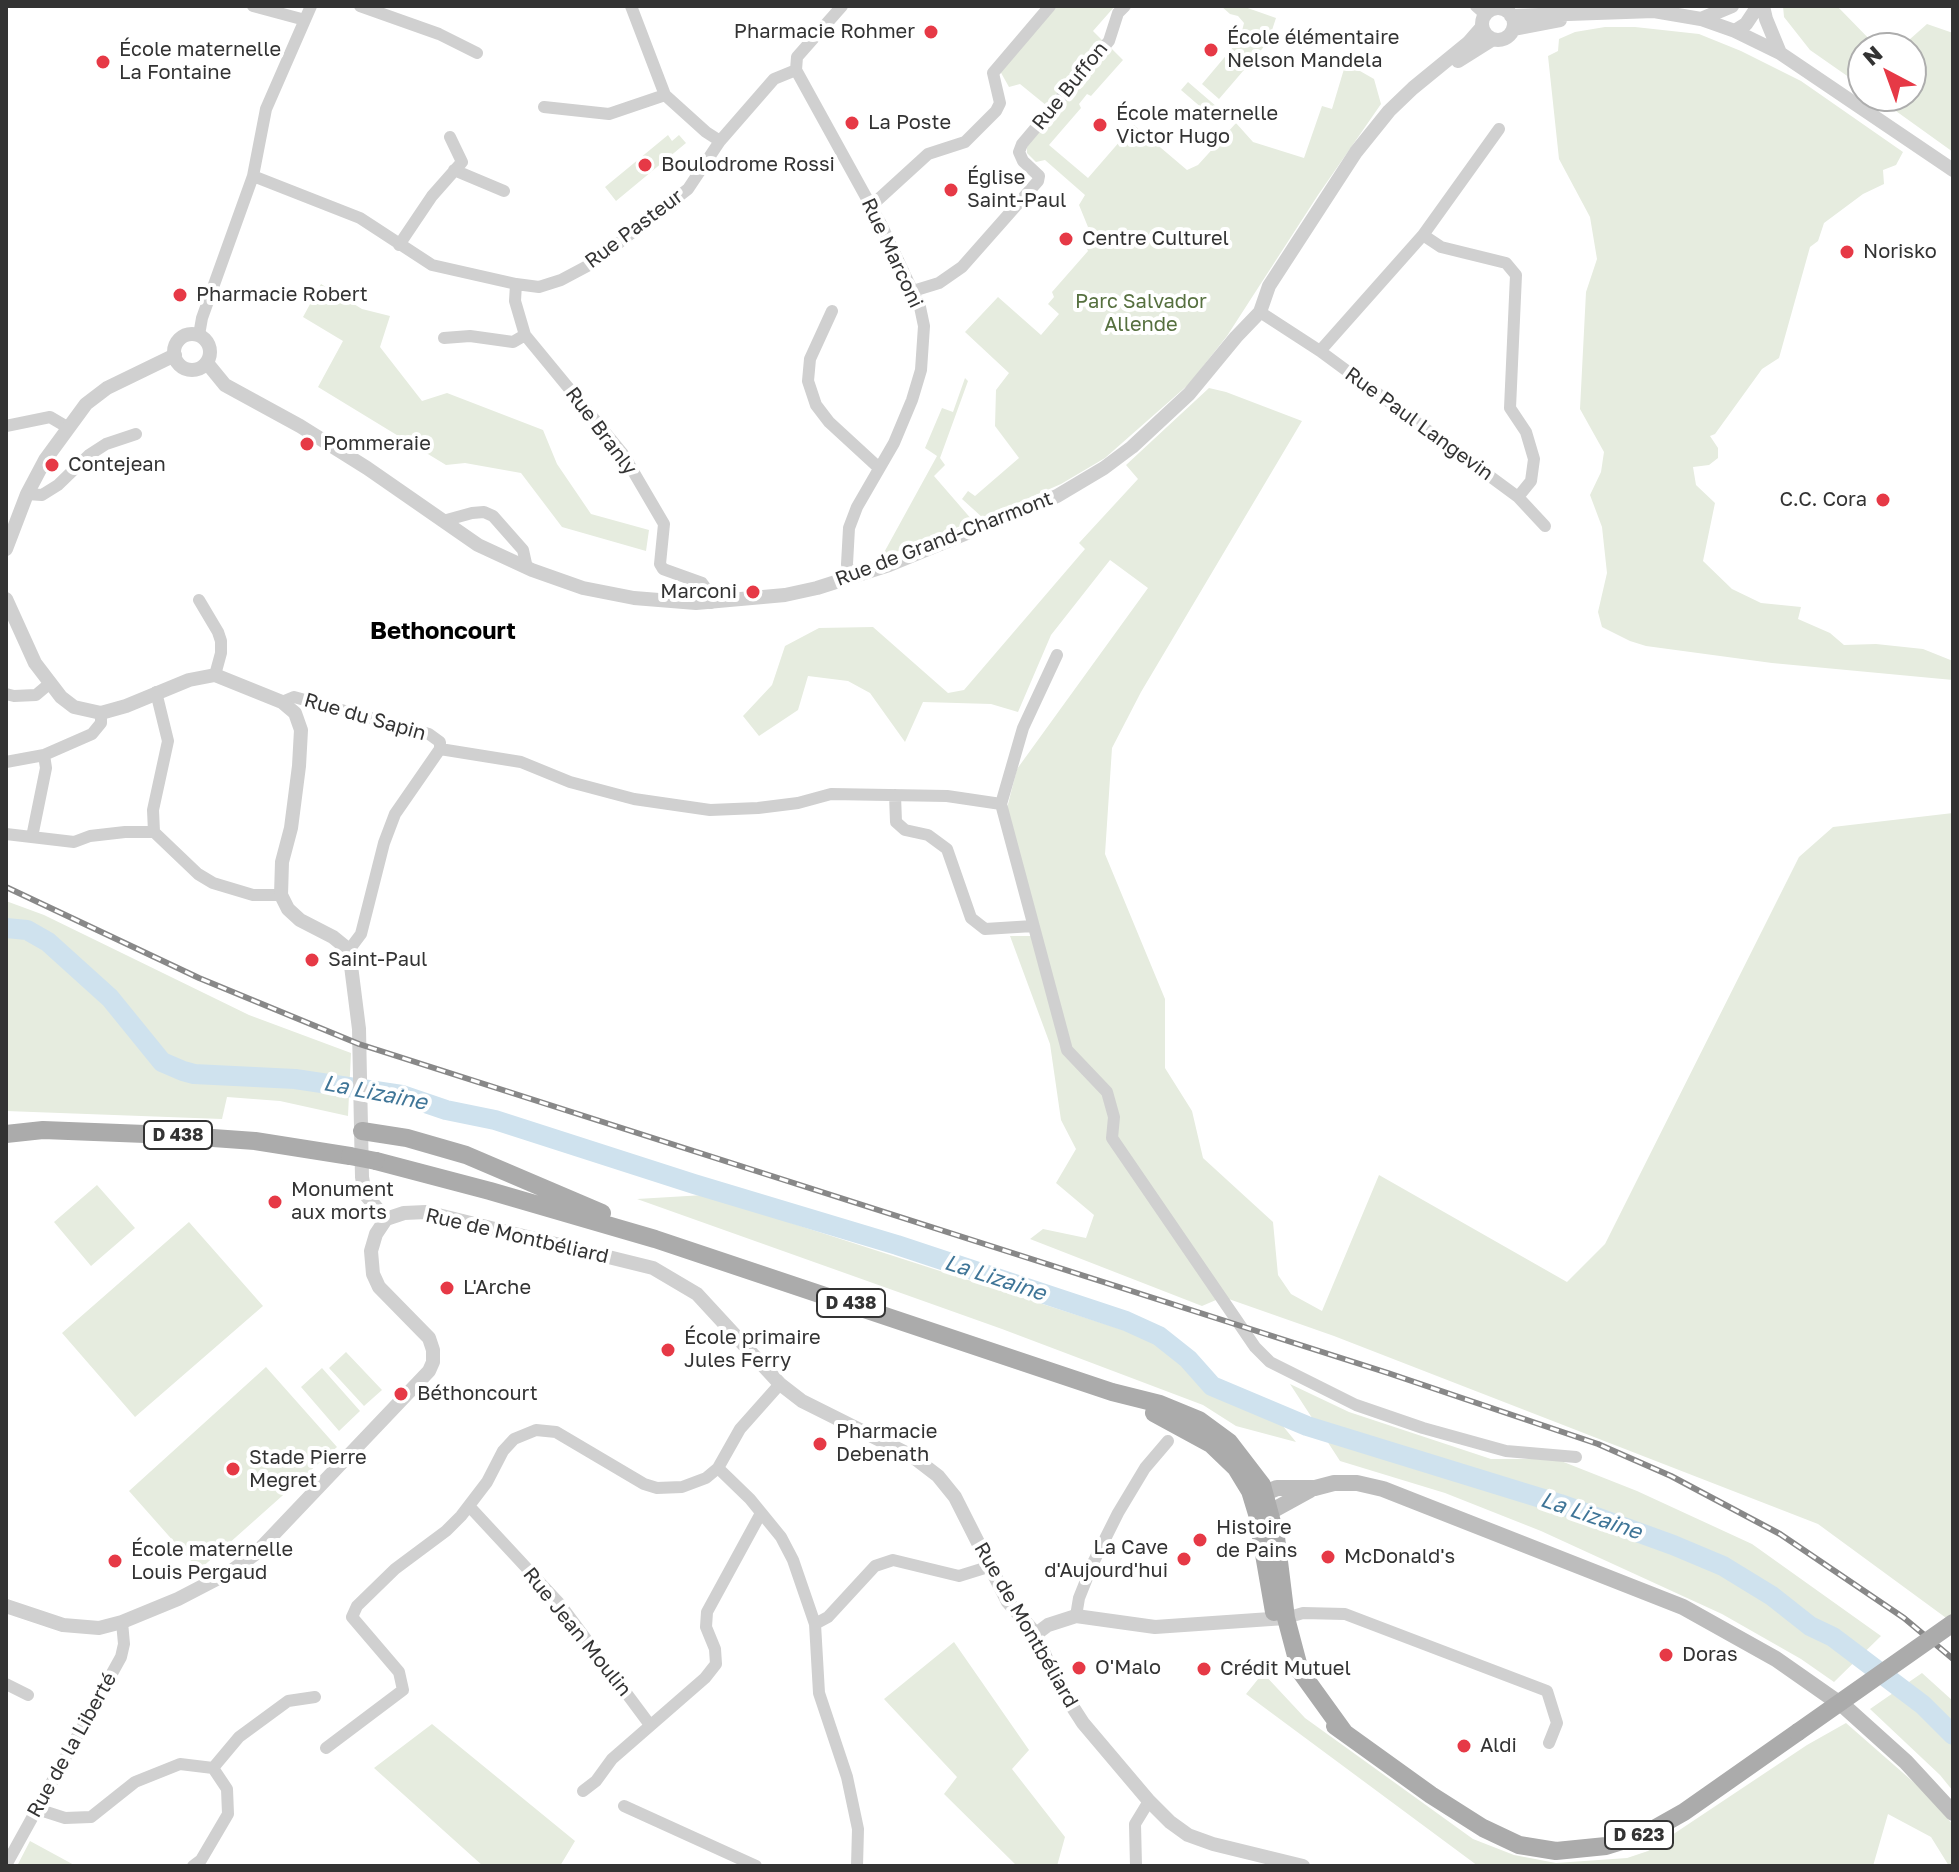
<!DOCTYPE html>
<html>
<head>
<meta charset="utf-8">
<style>
	body { margin:0 }
	#map { position:relative; width:1959px; height:1872px; overflow:hidden; background:#fff; font-family:"Golos Text",sans-serif }
	canvas { display:block }
	.frame { position:absolute; inset:0; border:8px solid #333; pointer-events:none }
	.north { position:absolute; left:1847px; top:32px; width:80px; height:80px; box-sizing:border-box; background:#fff; border:2px solid #adadad; border-radius:50%; rotate:319deg; font-size:22px; font-weight:700; line-height:32px; text-align:center; color:#333 }
	.north::after { content:''; display:block; margin:auto; width:28px; height:36px; background:#e63946; clip-path:polygon(50% 0,100% 100%,50% 72%,0 100%) }
</style>
</head>
<body>
<div id="map">
<canvas width="1959" height="1872"></canvas>
<div class="frame"></div>
<div class="north">N</div>
</div>
<script>
const c = document.querySelector('canvas').getContext('2d');
c.lineJoin = 'round';
function fillPath(path, color) {
  c.fillStyle = color;
  c.fill(path, 'evenodd');
}
function poly(rows) {
  const path = new Path2D();
  for (const r of rows) {
    if (r.length === 3) {
      path.moveTo(r[0] + r[2], r[1]);
      path.arc(r[0], r[1], r[2], 0, 2 * Math.PI);
      continue;
    }
    path.moveTo(r[0], r[1]);
    for (let i = 2; i < r.length; i += 2) path.lineTo(r[i], r[i + 1]);
  }
  return path;
}
function trace(path, color, width, dash) {
  c.strokeStyle = color;
  c.lineWidth = width;
  c.lineCap = dash ? 'butt' : 'round';
  c.setLineDash(dash || []);
  c.stroke(path);
}
function write(font, color, halo, rows, align = 'center') {
  c.font = font + ' "Golos Text",sans-serif';
  c.lineWidth = 8;
  c.setLineDash([]);
  c.textBaseline = 'middle';
  c.strokeStyle = halo;
  c.fillStyle = color;
  for (const [text, x, y, turn = 0] of rows) {
    c.save();
    c.translate(x, y);
    c.rotate((+turn || 0) * Math.PI / 180);
    c.textAlign = isNaN(turn) ? turn : align;
    if (halo) c.strokeText(text, 0, 0);
    c.fillText(text, 0, 0);
    c.restore();
  }
}
fillPath(poly([
	[1057,6,1115,6,1093,31,1103,41,1047,106,1020,84,1009,87,1000,71],
	[1221,6,1242,6,1276,18,1268,42,1219,99,1202,84,1240,39,1244,23,1238,16,1230,14],
	[1783,6,1837,6,1878,48,1863,48,1863,87,1810,50,1784,17],
	[1927,24,1953,33,1953,152,1875,96,1911,96,1911,48,1900,48],
	[1605,27,1635,27,1699,34,1741,51,1801,81,1903,152,1896,165,1883,170,1884,184,1863,194,1824,223,1818,241,1810,247,1779,358,1762,369,1715,434,1710,436,1718,448,1718,458,1709,465,1693,467,1696,485,1715,503,1703,561,1732,589,1761,603,1801,607,1798,619,1830,633,1844,645,1876,644,1923,649,1953,661,1953,680,1772,663,1646,646,1630,641,1602,627,1598,612,1607,573,1602,527,1590,495,1601,472,1604,452,1580,409,1586,292,1597,259,1590,217,1559,159,1548,56,1558,51,1559,39,1575,32],
	[1111,48,1123,60,1091,96,1087,94,1079,104,1081,108,1049,145,1088,178,1134,125,1187,170,1198,165,1236,123,1253,142,1304,158,1322,106,1332,109,1344,69,1360,71,1374,79,1381,104,1318,195,1227,336,1189,384,1105,458,1061,484,983,518,962,499,968,491,975,496,1019,458,995,426,996,390,1009,373,965,332,998,297,1041,335,1059,314,1048,304,1054,297,1052,292,1088,251,1081,236,1088,227,1079,205,1085,195,1045,160,1036,162,1027,153,1027,145],
	[1188,82,1224,113,1217,121,1181,90],
	[668,135,672,141,679,135,686,143,616,201,605,187],
	[321,284,362,309,390,316,380,347,422,401,447,393,543,430,557,464,591,514,649,530,646,551,562,527,521,473,465,463,446,465,318,387,343,341,303,317],
	[965,378,968,381,940,458,945,465,934,476,973,521,881,558,937,456,925,448,942,408,953,412],
	[1209,388,1226,392,1302,421,1141,692,1112,748,1105,854,1165,999,1165,1068,1192,1111,1203,1158,1273,1222,1278,1275,1291,1294,1322,1311,1379,1175,1567,1282,1605,1244,1799,857,1833,827,1953,813,1953,1623,1818,1524,1334,1336,1223,1297,1202,1306,1030,1239,1043,1229,1086,1238,1094,1215,1056,1183,1076,1149,1061,1120,1050,1044,1010,936,1039,936,1006,812,1017,769,1148,588,1110,560,1051,635,1018,712,991,704,923,702,905,742,870,693,848,681,808,676,798,710,759,736,743,716,772,685,785,646,819,628,873,627,948,693,964,690,1085,549,1079,543,1138,479,1126,465],
	[6,901,44,915,249,1015,351,1053,348,1116,280,1101,227,1097,222,1119,6,1111],
	[97,1185,135,1228,91,1266,54,1222],
	[704,1195,1142,1336,1169,1353,1200,1385,1222,1399,1278,1420,1296,1442,1236,1426,1203,1405,1002,1329,637,1199],
	[189,1222,263,1306,135,1417,62,1333],
	[346,1352,382,1390,364,1406,329,1368],
	[266,1367,337,1447,199,1570,129,1491],
	[322,1368,360,1411,339,1431,301,1387],
	[1290,1384,1349,1412,1491,1459,1556,1459,1637,1491,1752,1544,1881,1636,1834,1682,1801,1659,1722,1614,1541,1531,1445,1493,1340,1461],
	[954,1642,1029,1750,1012,1769,1065,1837,1057,1866,1017,1866,944,1794,957,1777,884,1699],
	[1263,1673,1305,1718,1473,1839,1514,1855,1556,1863,1627,1858,1648,1851,1807,1745,1846,1723,1926,1793,1953,1825,1953,1866,1949,1866,1931,1837,1888,1814,1873,1866,1478,1866,1246,1694],
	[1922,1673,1953,1701,1953,1791,1940,1775,1870,1709],
	[432,1724,575,1841,560,1866,483,1866,374,1768],
	[30,1841,76,1866,17,1866]
]), '#e6ecdf');
trace(poly([
	[6,928,27,930,48,942,110,998,162,1062,183,1071,194,1074,295,1079,402,1095,446,1110,495,1120,694,1184,897,1245,1126,1321,1159,1336,1188,1359,1212,1386,1307,1426,1560,1504,1673,1545,1723,1566,1772,1596,1810,1626,1833,1637,1923,1705,1953,1735]
]), '#cfe2ee', 20);
trace(poly([
	[253,6,305,20],
	[360,6,439,34,477,53],
	[631,6,665,95,706,132,720,141],
	[842,6,797,57,796,70,882,226,920,307,924,326,921,370,912,400,894,443,857,507,849,528,847,564,850,579],
	[1476,6,1485,14],
	[544,107,609,114,665,95],
	[454,170,504,191],
	[253,176,360,218,432,265,516,284,539,287,561,280,593,263,688,189,720,141,774,79,796,70],
	[871,206,928,154,965,142,996,111,1000,103,993,73,1050,6],
	[1423,235,1441,247,1506,263,1516,275,1510,408,1526,432,1534,459,1531,481,1518,497],
	[399,245,432,196,462,162,450,137],
	[516,284,515,301,525,335,623,454,664,524,660,564,663,569,702,583,708,591,711,603],
	[913,291,939,283,962,267,1038,181,1039,176,1023,161,1019,152,1022,144,1109,41,1118,13,1125,6],
	[832,311,810,359,808,381,816,405,829,422,879,468],
	[1260,312,1320,351,1518,497,1545,526],
	[199,335,202,318,253,176,266,109,311,6],
	[444,338,470,336,513,342,525,335],
	[1320,351,1423,235,1499,129],
	[6,426,50,417,67,427],
	[27,494,42,495,58,485,89,455,106,444,136,434],
	[443,521,472,513,484,512,493,516,523,550,527,568],
	[199,600,218,632,221,641,221,653,215,675],
	[1057,655,1023,728,1001,804,1067,1050,1107,1092,1114,1117,1112,1138,1255,1347,1270,1362,1356,1405,1423,1428,1506,1451,1576,1457],
	[6,694,14,696,36,695,49,684],
	[282,702,294,697,429,734,440,742,440,749],
	[440,749,521,762,570,782,634,799,710,810,758,808,798,803,831,794,947,796,1001,804],
	[6,762,44,755,92,734,101,723,101,713],
	[895,795,896,822,905,830,928,835,947,849,971,918,985,929,1033,926],
	[154,832,153,810,168,741,156,692],
	[6,834,74,842,90,836,125,832,154,832,198,874,213,883,253,895,281,895],
	[32,837,46,768,44,755],
	[349,950,361,934,384,843,395,814,440,749],
	[718,1468,750,1499,781,1537,793,1560,815,1624],
	[469,1506,560,1604,650,1725],
	[1076,1616,1079,1598,1093,1563,1118,1513,1145,1468,1168,1441],
	[1286,1618,1303,1613,1345,1614,1547,1691,1557,1723,1549,1743],
	[6,1684,28,1695],
	[326,1748,403,1690,399,1672,352,1617,357,1606,395,1569,446,1531,461,1516,487,1482,503,1451,514,1439,536,1430,556,1432,644,1484,657,1488,682,1487,706,1478,718,1468,740,1429,780,1384],
	[213,1768,239,1737,288,1701,315,1697],
	[583,1791,596,1781,612,1759,705,1678,716,1664,715,1649,706,1627,707,1612,761,1513],
	[624,1806,756,1866],
	[37,1809,65,1818,91,1817,135,1782,180,1764,213,1768,227,1789,228,1814,201,1860,193,1866],
	[6,1865,121,1657,124,1644,122,1622],
	[857,1866,858,1829,847,1777,819,1693,815,1624,828,1617,875,1566,893,1560,959,1576,988,1567],
	[1136,1866,1135,1824,1149,1801]
]), '#d0d0d0', 12);
trace(poly([
	[1763,6,1766,19,1780,53],
	[1498,24,16],
	[1511,16,1654,11,1701,19,1735,31,1780,53,1953,170],
	[1701,19,1732,6],
	[1513,29,1560,20],
	[1735,31,1746,24,1758,6],
	[1458,61,1493,39],
	[192,352,18],
	[207,363,225,385,300,426,367,468,478,545,532,570,583,588,634,598,696,603,785,595,817,588,889,565,1057,496,1104,468,1132,447,1189,394,1236,337,1260,312,1269,286,1356,152,1389,111,1413,88,1468,43,1482,27],
	[6,549,27,494,45,460,86,404,107,388,175,355],
	[6,599,35,663,61,697,74,707,101,713,126,706,189,680,215,675,282,702,295,713,301,730,299,766,291,828,282,862,281,895,288,909,300,920,333,937,349,950,359,1029,362,1177,365,1194,386,1219],
	[386,1219,404,1213,426,1212,653,1268,697,1294,780,1384,802,1401,912,1456,938,1476,955,1497,1008,1602,1036,1634,1054,1678,1083,1723,1149,1801,1170,1822,1188,1835,1213,1844,1303,1866],
	[6,1606,63,1625,99,1628,122,1622,178,1599,230,1572,255,1554,429,1371,433,1362,433,1350,429,1338,379,1287,373,1274,371,1251,376,1234,386,1219],
	[1036,1634,1048,1625,1076,1616,1155,1627,1285,1618]
]), '#d0d0d0', 14);
trace(poly([
	[1253,1498,1277,1488,1315,1488,1334,1483,1357,1483,1383,1489,1683,1607,1776,1659,1846,1708,1906,1762,1953,1813],
	[1259,1514,1270,1512,1310,1490]
]), '#bdbdbd', 16);
trace(poly([
	[362,1131,407,1138,466,1155,602,1213],
	[6,1134,43,1130,171,1135,255,1141,350,1156],
	[376,1161,490,1191,655,1239,1112,1392,1160,1404,1199,1420,1229,1442,1262,1485,1276,1537,1286,1618,1300,1671,1344,1732],
	[1154,1413,1211,1444,1236,1468,1250,1491,1257,1514,1274,1612],
	[1335,1726,1431,1795,1483,1828,1519,1845,1556,1851,1606,1846,1645,1834,1684,1812,1798,1732]
]), '#ababab', 18);
const rail = poly([
	[6,887,199,978,359,1044,1388,1373,1598,1444,1671,1476,1780,1534,1904,1618,1953,1659]
]);
trace(rail, '#888', 6);
trace(rail, '#fff', 3, [9]);
trace(poly([
	[350,1156,376,1161],
	[1798,1732,1953,1623]
]), '#ababab', 18);
for (const [x, y, r, color] of [
	[931,32,8,"#e63946"],
	[1211,50,8,"#e63946"],
	[103,62,8,"#e63946"],
	[852,123,8,"#e63946"],
	[1100,125,8,"#e63946"],
	[645,165,8,"#e63946"],
	[951,190,8,"#e63946"],
	[1066,239,8,"#e63946"],
	[1847,252,8,"#e63946"],
	[180,295,8,"#e63946"],
	[307,444,8,"#e63946"],
	[52,465,8,"#e63946"],
	[1883,500,8,"#e63946"],
	[753,592,8,"#e63946"],
	[312,960,8,"#e63946"],
	[275,1202,8,"#e63946"],
	[447,1288,8,"#e63946"],
	[668,1350,8,"#e63946"],
	[401,1394,8,"#e63946"],
	[820,1444,8,"#e63946"],
	[233,1469,8,"#e63946"],
	[1200,1540,8,"#e63946"],
	[1328,1557,8,"#e63946"],
	[1184,1559,8,"#e63946"],
	[115,1561,8,"#e63946"],
	[1666,1655,8,"#e63946"],
	[1079,1668,8,"#e63946"],
	[1204,1669,8,"#e63946"],
	[1464,1746,8,"#e63946"]
]) {
  const dot = new Path2D();
  dot.arc(x, y, r, 0, 2 * Math.PI);
  c.fillStyle = color;
  c.fill(dot);
  trace(dot, '#fff', 3);
}
for (const [x, y, w] of [
	[178,1135,68],
	[851,1303,68],
	[1639,1835,68]
]) {
  const box = new Path2D();
  box.roundRect(x - w / 2, y - 14, w, 28, 6);
  c.fillStyle = '#fff';
  c.fill(box);
  trace(box, '#333', 2);
}
write('bold 18px', '#333', null, [
	["D 438",178,1135],
	["D 438",851,1303],
	["D 623",1639,1835]
]);
write('20px', '#333', '#fff', [
	["Pharmacie Rohmer",915,32,"right"],
	["École élémentaire",1227,38],
	["Nelson Mandela",1227,61],
	["École maternelle",119,50],
	["La Fontaine",119,73],
	["École maternelle",1116,114],
	["Victor Hugo",1116,137],
	["La Poste",868,123],
	["Boulodrome Rossi",661,165],
	["Église",967,178],
	["Saint-Paul",967,201],
	["Centre Culturel",1082,239],
	["Norisko",1863,252],
	["Pharmacie Robert",196,295],
	["Pommeraie",323,444],
	["Contejean",68,465],
	["C.C. Cora",1867,500,"right"],
	["Marconi",737,592,"right"],
	["Saint-Paul",328,960],
	["Monument",291,1190],
	["aux morts",291,1213],
	["L'Arche",463,1288],
	["École primaire",684,1338],
	["Jules Ferry",684,1361],
	["Béthoncourt",417,1394],
	["Pharmacie",836,1432],
	["Debenath",836,1455],
	["Stade Pierre",249,1458],
	["Megret",249,1481],
	["Histoire",1216,1528],
	["de Pains",1216,1551],
	["La Cave",1168,1548,"right"],
	["d'Aujourd'hui",1168,1571,"right"],
	["École maternelle",131,1550],
	["Louis Pergaud",131,1573],
	["McDonald's",1344,1557],
	["Doras",1682,1655],
	["O'Malo",1095,1668],
	["Crédit Mutuel",1220,1669],
	["Aldi",1480,1746]
], 'left');
write('20px', '#333', '#fff', [
	["Rue Buffon",1070,86,-51],
	["Rue Pasteur",634,229,-37],
	["Rue Marconi",892,253,65],
	["Rue Paul Langevin",1419,424,36],
	["Rue Branly",601,431,53],
	["Rue de Grand-Charmont",944,539,-21],
	["Rue du Sapin",365,717,16],
	["Rue de Montbéliard",517,1236,13],
	["Rue de Montbéliard",1026,1625,60],
	["Rue Jean Moulin",577,1632,51],
	["Rue de la Liberté",72,1745,-61]
]);
write('20px', '#56703f', '#fff', [
	["Parc Salvador",1141,302],
	["Allende",1141,325]
]);
write('italic 22px', '#3f7597', '#fff', [
	["La Lizaine",375,1093,11],
	["La Lizaine",995,1278,18],
	["La Lizaine",1591,1516,19]
]);
write('bold 24px', '#000', '#fff', [
	["Bethoncourt",443,631]
]);
</script>
</body>
</html>
